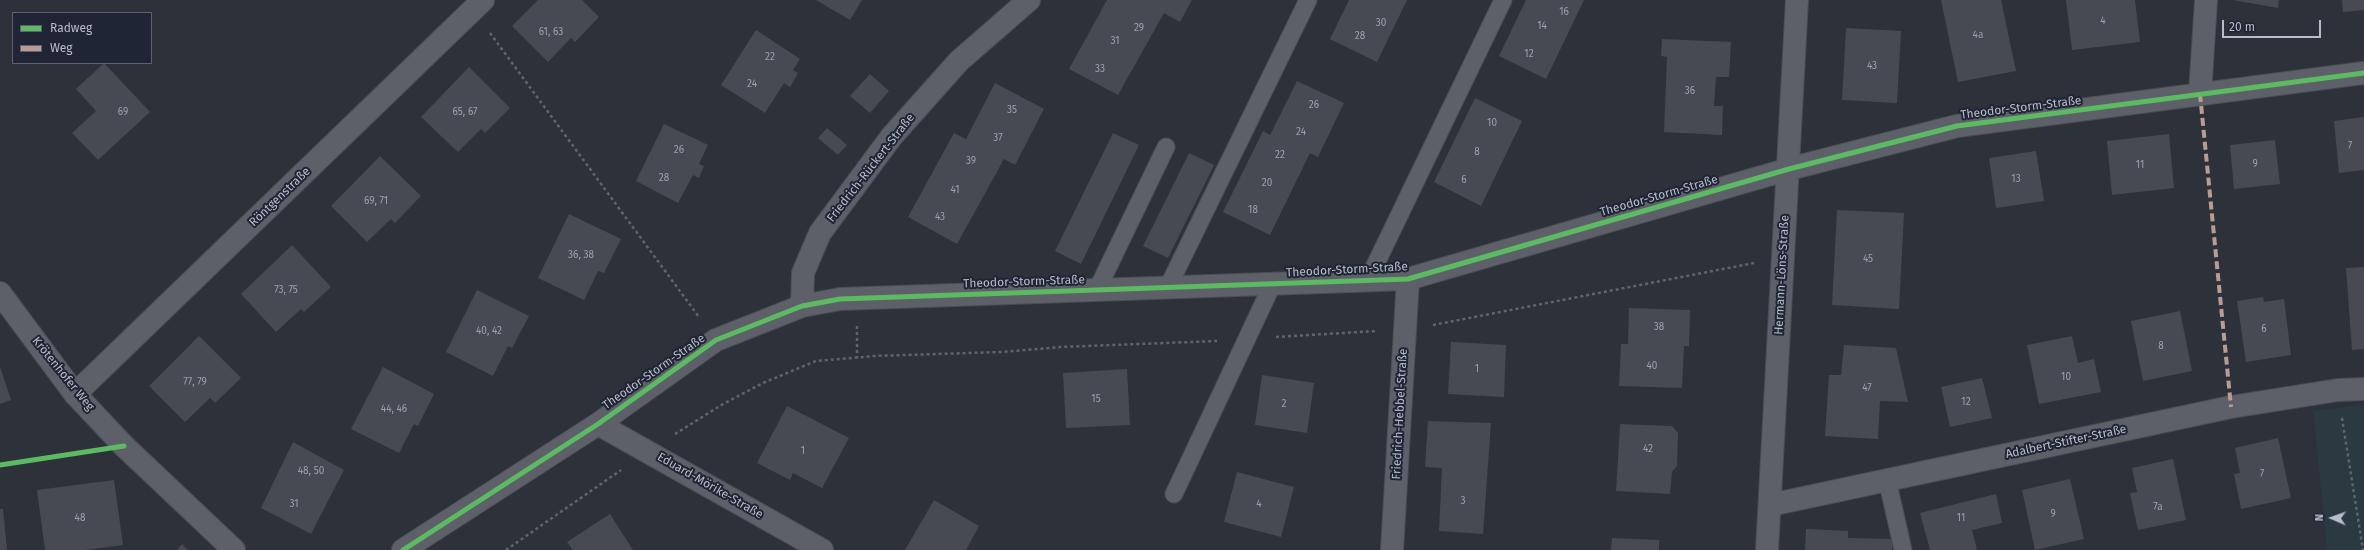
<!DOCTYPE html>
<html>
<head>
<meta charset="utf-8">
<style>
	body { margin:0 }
	#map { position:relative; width:2364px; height:550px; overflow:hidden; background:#2d313a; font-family:"Fira Sans",sans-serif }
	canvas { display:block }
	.legend { position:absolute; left:12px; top:12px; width:140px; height:52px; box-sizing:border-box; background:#202535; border:1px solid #5d6171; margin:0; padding:5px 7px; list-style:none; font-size:12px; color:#b8bcca }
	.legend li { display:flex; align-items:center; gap:8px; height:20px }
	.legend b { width:20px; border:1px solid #5d6171 }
	.north { position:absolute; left:2312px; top:498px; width:40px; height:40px; -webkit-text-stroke:3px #202535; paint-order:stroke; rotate:272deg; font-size:11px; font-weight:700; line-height:16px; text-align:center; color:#b8bcca }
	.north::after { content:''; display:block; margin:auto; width:14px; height:18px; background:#b8bcca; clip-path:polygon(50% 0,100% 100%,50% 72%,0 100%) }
	.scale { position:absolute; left:2222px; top:20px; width:99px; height:18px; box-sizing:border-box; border:2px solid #b8bcca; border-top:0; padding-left:5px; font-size:12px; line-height:14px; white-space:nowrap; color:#b8bcca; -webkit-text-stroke:3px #202535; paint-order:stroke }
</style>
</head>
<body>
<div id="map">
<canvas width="2364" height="550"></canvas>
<ul class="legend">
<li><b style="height:5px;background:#5cba63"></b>Radweg</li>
<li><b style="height:5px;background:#b99d93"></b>Weg</li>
</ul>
<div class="north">N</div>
<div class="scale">20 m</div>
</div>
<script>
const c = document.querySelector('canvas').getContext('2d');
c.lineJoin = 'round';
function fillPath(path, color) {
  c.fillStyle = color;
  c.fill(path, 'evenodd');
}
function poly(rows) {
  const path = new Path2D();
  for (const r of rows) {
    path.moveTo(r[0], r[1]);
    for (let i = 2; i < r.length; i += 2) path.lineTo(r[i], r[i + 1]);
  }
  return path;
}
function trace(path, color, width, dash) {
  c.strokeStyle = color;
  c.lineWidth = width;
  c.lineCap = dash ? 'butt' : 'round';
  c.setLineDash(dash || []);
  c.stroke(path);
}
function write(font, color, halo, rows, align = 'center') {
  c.font = font + ' "Fira Sans",sans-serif';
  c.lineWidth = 4;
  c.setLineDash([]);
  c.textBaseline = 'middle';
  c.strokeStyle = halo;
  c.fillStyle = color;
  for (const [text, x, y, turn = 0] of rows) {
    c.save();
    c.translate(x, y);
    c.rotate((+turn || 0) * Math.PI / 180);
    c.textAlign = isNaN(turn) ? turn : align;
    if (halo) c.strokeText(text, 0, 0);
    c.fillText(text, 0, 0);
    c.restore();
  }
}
fillPath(poly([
	[2364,405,2364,550,2327,550,2313,411]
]), '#2a3a40');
fillPath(poly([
	[538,0,582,0,599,17,575,42,571,38,548,62,512,26],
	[816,0,862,0,850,20],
	[1107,0,1192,0,1180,22,1164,13,1118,95,1069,69],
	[1349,0,1407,0,1377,62,1330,39],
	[1526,0,1584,0,1546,79,1499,56],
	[1941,0,2001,0,2016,71,1958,82],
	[2066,0,2135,0,2140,42,2072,50],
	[2233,0,2279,0,2278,8],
	[2342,0,2364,0,2364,10,2343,12],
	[1846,28,1901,31,1897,103,1842,100],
	[756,30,800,59,793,70,798,73,790,87,784,83,765,113,721,85],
	[1662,39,1731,42,1729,77,1716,77,1714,106,1723,106,1722,135,1664,132,1667,57,1661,56],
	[104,63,150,112,98,160,72,133,96,111,76,89],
	[469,67,510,108,485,133,481,129,458,152,421,117],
	[870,74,889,91,870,113,850,96],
	[1297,81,1344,103,1318,157,1310,153,1270,235,1223,212,1263,131,1270,135],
	[995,83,1044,109,1015,165,1004,159,957,244,908,217,954,133,966,139],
	[1475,98,1522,121,1481,206,1434,182],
	[2364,117,2364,170,2339,173,2334,121],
	[664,124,708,145,699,164,704,166,699,178,693,175,678,203,636,181],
	[827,128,847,145,838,155,818,138],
	[1113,133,1139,145,1081,264,1055,251],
	[2169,134,2174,188,2112,195,2107,141],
	[2275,140,2280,184,2234,189,2230,145],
	[2036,151,2044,201,1996,208,1989,158],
	[1189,153,1214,165,1168,258,1143,246],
	[380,156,421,196,395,223,391,219,367,242,331,206],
	[1837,210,1904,213,1899,309,1832,305],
	[569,214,621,239,604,273,598,271,584,300,538,278],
	[292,245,331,287,304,312,301,309,276,332,241,294],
	[2364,267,2364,349,2352,350,2346,268],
	[477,290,529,316,512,348,508,346,493,376,446,352],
	[2263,297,2264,302,2284,299,2291,355,2246,362,2237,301],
	[1629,308,1690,310,1689,346,1684,346,1682,388,1619,386,1621,344,1628,344],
	[2180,311,2192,371,2143,381,2131,321],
	[199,336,241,378,215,403,210,398,185,422,149,386],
	[2072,336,2078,363,2094,359,2101,392,2039,404,2027,345],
	[1451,342,1506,345,1504,397,1448,394],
	[1844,345,1896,348,1908,402,1880,401,1878,439,1825,436,1829,375,1841,375],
	[0,367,11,400,0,404],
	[383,367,434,394,418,426,414,424,399,453,351,429],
	[1127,369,1130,425,1066,428,1063,373],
	[1262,375,1314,383,1307,433,1255,425],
	[1982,378,1992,418,1950,427,1941,387],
	[787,406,849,438,822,488,793,473,790,480,757,463],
	[1428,421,1491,423,1483,534,1439,531,1442,468,1425,467],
	[1620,424,1672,426,1678,433,1677,466,1672,472,1670,494,1616,491],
	[2278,438,2291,498,2241,509,2234,474,2240,473,2235,448],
	[293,442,344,470,311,534,261,508],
	[2173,459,2186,520,2138,530,2130,493,2137,492,2132,468],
	[1237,472,1294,487,1281,537,1224,522],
	[2070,479,2084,539,2035,550,2022,490],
	[114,480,123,545,86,550,45,550,37,490],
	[1996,494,2002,523,1972,530,1977,550,1930,550,1920,513],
	[934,500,979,526,966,550,905,550],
	[0,509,3,509,7,550,0,550],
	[610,514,633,550,573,550,567,542],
	[1806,529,1848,531,1848,538,1892,539,1892,550,1805,550],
	[1612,538,1659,540,1659,550,1611,550],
	[182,544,188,550,177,550]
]), '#474a52');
const service = poly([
	[1368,280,1503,0],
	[1168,287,1308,0],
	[1097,290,1166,147],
	[1887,479,1903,550],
	[1174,494,1273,283]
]);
const minor = poly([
	[2200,94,2206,0],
	[802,306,803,273,820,233,892,136,959,61,1029,0],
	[75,394,483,0],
	[598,424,822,550],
	[1770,505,2231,407,2338,390,2364,389],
	[403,550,598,424,716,340,802,306,840,299,1408,279,1789,169,1957,126,2364,73],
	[1392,550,1408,279],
	[1767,550,1797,0]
]);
const tertiary = poly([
	[0,293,75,394,124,446,234,550]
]);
trace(service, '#4b4d54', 19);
trace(minor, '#4b4d54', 24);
trace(tertiary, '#4b4d54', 24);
trace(poly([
	[490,33,699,317],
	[1433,325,1754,263],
	[857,326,857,358],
	[1276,337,1377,331],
	[2342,418,2363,550],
	[675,434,723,404,763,383,816,361,874,356,1001,352,1060,347,1217,341],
	[506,550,621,470]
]), '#60646c', 2.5, [3, 3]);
trace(service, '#5d6068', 17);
trace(minor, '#5d6068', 22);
trace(tertiary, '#5d6068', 22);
trace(poly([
	[2200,94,2231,407]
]), '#b99d93', 4, [8, 4]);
trace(poly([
	[0,465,124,446],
	[403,550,598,424,716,340,802,306,840,299,1408,279,1789,169,1957,126,2364,73]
]), '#5cba63', 5);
write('10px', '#9ca0ac', null, [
	["16",1564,12],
	["4",2103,21],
	["30",1381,23],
	["14",1542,26],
	["29",1139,28],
	["61, 63",551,32],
	["4a",1978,35],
	["28",1360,36],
	["31",1115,41],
	["12",1529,54],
	["22",770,57],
	["43",1872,66],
	["33",1100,69],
	["24",752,84],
	["36",1690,91],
	["26",1314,105],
	["35",1012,110],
	["69",123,112],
	["65, 67",465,112],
	["10",1492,123],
	["24",1301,132],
	["37",998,138],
	["7",2350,146],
	["26",679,150],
	["8",1477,152],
	["22",1280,155],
	["39",971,161],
	["9",2255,164],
	["11",2140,165],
	["28",664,178],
	["13",2016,179],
	["6",1464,180],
	["20",1267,183],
	["41",955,190],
	["69, 71",376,201],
	["18",1253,210],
	["43",940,217],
	["36, 38",581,255],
	["45",1868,259],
	["73, 75",286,290],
	["38",1659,327],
	["6",2264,329],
	["40, 42",489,331],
	["8",2161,346],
	["40",1652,366],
	["1",1477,369],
	["10",2066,377],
	["77, 79",195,382],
	["47",1867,388],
	["15",1096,399],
	["12",1966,402],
	["2",1284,404],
	["44, 46",394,409],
	["42",1648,449],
	["1",803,451],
	["48, 50",311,471],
	["7",2262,474],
	["3",1463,501],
	["31",294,504],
	["4",1259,504],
	["7a",2158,507],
	["9",2053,514],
	["48",80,518],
	["11",1961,518]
]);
write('12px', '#b8bcca', '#202535', [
	["Theodor-Storm-Straße",2021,108,-7],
	["Friedrich-Rückert-Straße",871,168,-52],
	["Theodor-Storm-Straße",1659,196,-16],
	["Röntgenstraße",280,197,-44],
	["Theodor-Storm-Straße",1347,270,-3],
	["Hermann-Löns-Straße",1782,275,-87],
	["Theodor-Storm-Straße",1024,282,-2],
	["Theodor-Storm-Straße",654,372,-35],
	["Krötenhofer Weg",63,374,51],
	["Friedrich-Hebbel-Straße",1400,414,-87],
	["Adalbert-Stifter-Straße",2066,442,-12],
	["Eduard-Mörike-Straße",710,486,30]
]);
</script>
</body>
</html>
